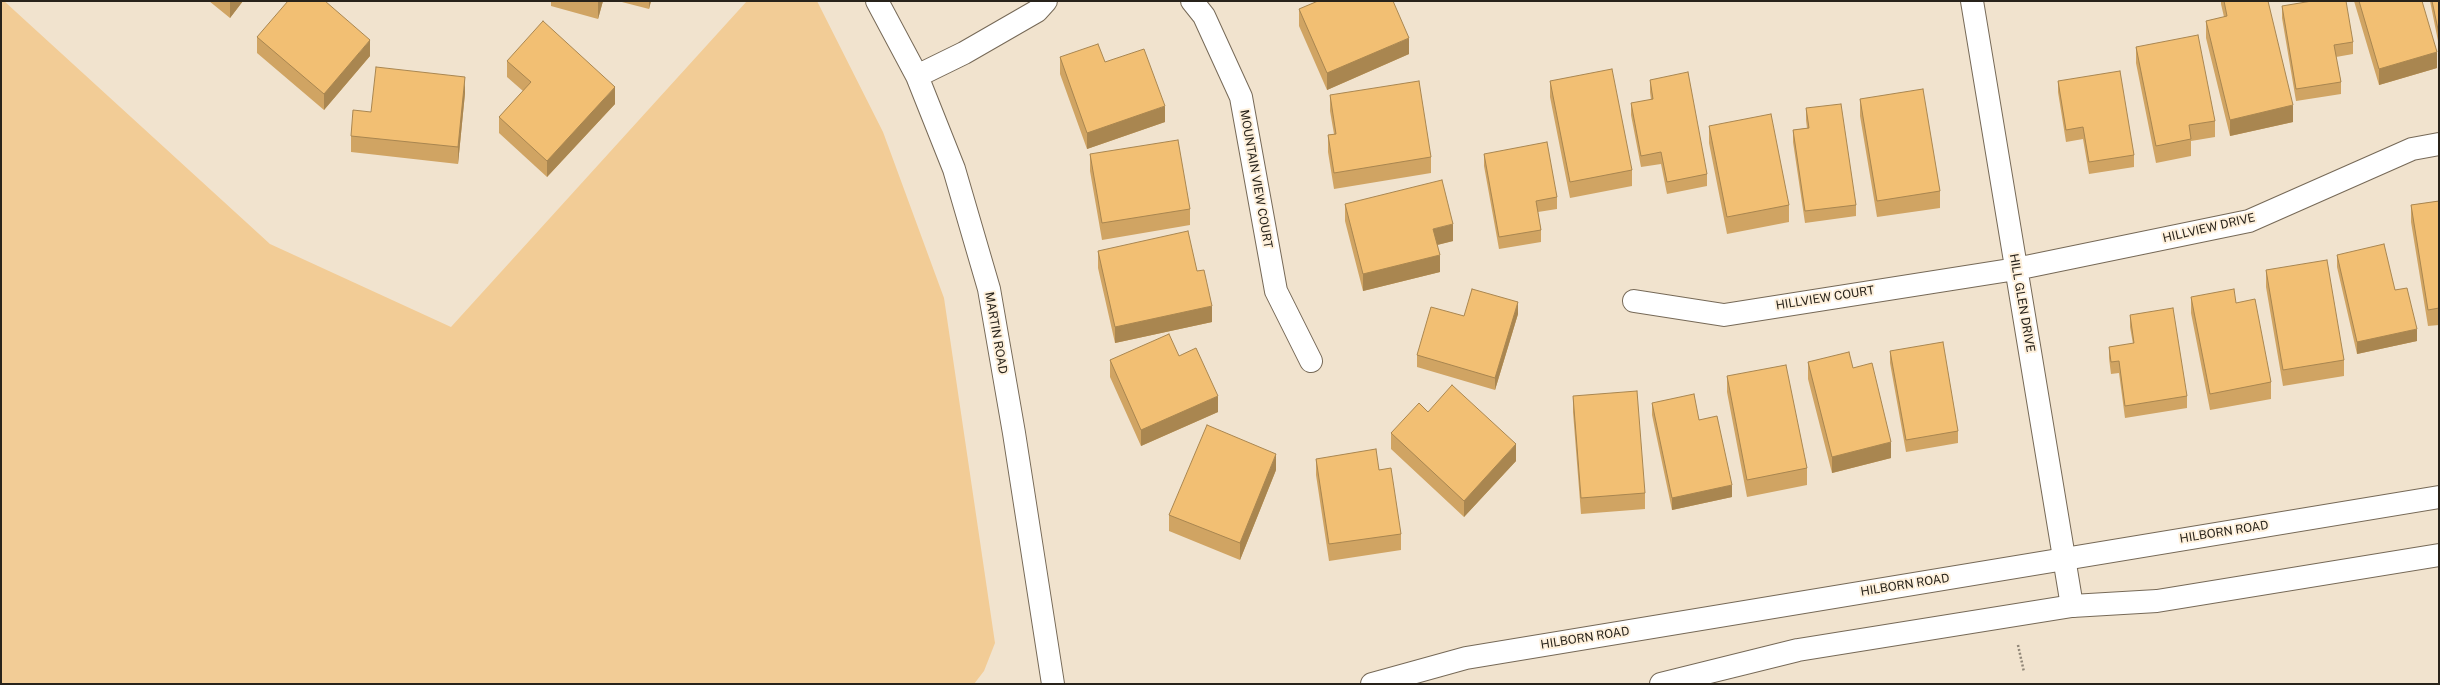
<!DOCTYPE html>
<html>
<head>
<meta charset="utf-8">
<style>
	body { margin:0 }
	#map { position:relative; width:2440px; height:685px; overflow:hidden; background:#f1e3ce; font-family:"Public Sans",sans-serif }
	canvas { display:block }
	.frame { position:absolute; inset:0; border:2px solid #28231b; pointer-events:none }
</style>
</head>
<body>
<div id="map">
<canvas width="2440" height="685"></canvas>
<div class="frame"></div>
</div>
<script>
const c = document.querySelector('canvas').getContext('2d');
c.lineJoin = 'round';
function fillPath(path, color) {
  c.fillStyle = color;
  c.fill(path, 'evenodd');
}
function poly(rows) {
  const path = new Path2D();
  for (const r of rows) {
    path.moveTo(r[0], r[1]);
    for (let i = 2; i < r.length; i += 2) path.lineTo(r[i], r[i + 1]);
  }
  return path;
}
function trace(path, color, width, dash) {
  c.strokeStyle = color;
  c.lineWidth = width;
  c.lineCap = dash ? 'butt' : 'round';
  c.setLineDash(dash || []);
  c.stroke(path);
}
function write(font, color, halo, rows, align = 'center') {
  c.font = font + ' "Public Sans",sans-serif';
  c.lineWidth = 4;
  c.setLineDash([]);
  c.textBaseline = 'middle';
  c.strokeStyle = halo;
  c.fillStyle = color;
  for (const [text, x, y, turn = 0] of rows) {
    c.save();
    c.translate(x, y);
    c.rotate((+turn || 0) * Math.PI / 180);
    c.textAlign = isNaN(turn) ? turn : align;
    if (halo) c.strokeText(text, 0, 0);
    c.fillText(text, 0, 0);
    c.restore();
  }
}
fillPath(poly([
	[1,1,4,1,270,244,451,327,747,1,817,1,883,132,944,298,995,643,984,671,974,684,1,684]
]), '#f2cc96');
const minor = poly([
	[877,1,917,76,954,169,989,289,1014,433,1053,684],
	[1192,1,1204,16,1241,97,1276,291,1311,361],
	[1972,1,2072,606],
	[917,76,964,53,1037,11,1046,1],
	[1634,301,1724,315,2016,269,2249,221,2412,149,2439,144]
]);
const tertiary = poly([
	[1372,684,1466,658,2439,497],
	[1661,684,1798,650,2072,606,2157,601,2439,555]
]);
trace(minor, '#766957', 24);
trace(tertiary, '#766957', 24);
trace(poly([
	[2018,645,2024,672]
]), '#918778', 2.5, [2, 2]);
trace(minor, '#fff', 22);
trace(tertiary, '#fff', 22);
fillPath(poly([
	[209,1,243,1,230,18],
	[551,1,603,1,598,19,551,6],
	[618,1,651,1,649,9],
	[2221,1,2268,1,2293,122,2230,136,2206,38,2206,21,2224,17,2221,4],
	[2354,1,2422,1,2437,68,2379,85],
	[2430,1,2439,1,2439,46],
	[2282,6,2353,42,2353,54,2336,57,2341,82,2341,94,2296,101,2282,18],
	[1299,9,1409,54,1327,90,1299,26],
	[257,37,370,56,324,110,257,53],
	[2136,47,2215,121,2215,137,2191,141,2191,156,2156,163,2136,63],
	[1060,57,1105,62,1165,122,1087,149,1060,74],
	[507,61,615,104,547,177,499,133,499,117,523,91,507,77],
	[1650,80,1707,174,1707,186,1667,194,1661,164,1641,167,1631,115,1631,103,1651,100,1650,92],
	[1550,81,1632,170,1632,186,1570,198,1550,97],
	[2058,81,2134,155,2134,167,2089,174,2083,139,2066,142,2058,92],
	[465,93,458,164,351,152,351,136,371,112],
	[1330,95,1431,157,1431,173,1334,189,1328,152,1328,135,1334,134,1330,111],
	[1860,99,1940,191,1940,208,1877,217,1860,116],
	[1806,108,1856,205,1856,216,1805,223,1793,142,1793,130,1807,128,1806,120],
	[1709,126,1789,205,1789,222,1727,234,1709,143],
	[1090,154,1190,209,1190,225,1102,240,1090,171],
	[1484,154,1557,197,1557,209,1538,212,1541,230,1541,242,1499,249,1484,166],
	[2439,201,2439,325,2428,326,2411,222,2411,205],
	[1345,204,1453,241,1437,245,1440,272,1363,291,1345,221],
	[1098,251,1197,271,1212,322,1115,343,1098,268],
	[2337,255,2395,290,2417,341,2357,354,2337,267],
	[2266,270,2344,360,2344,376,2283,386,2266,287],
	[2191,297,2271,382,2271,399,2210,410,2191,313],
	[1518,314,1495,390,1417,367,1417,355,1464,316],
	[2130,315,2187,396,2187,408,2125,418,2119,373,2111,374,2109,358,2109,347,2133,344,2130,327],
	[1890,351,1958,431,1958,443,1906,452,1890,363],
	[1179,356,1218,412,1141,446,1110,377,1110,360],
	[1808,362,1853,368,1891,458,1832,473,1808,379],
	[1727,376,1807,468,1807,485,1747,497,1727,392],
	[1573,396,1645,493,1645,509,1581,514,1573,412],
	[1652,403,1699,420,1732,497,1672,510,1652,415],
	[1428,412,1516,461,1464,517,1391,449,1391,433],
	[1316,459,1379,470,1401,534,1401,550,1329,561,1316,475],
	[1276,470,1240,560,1169,531,1169,515]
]), '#d0a463');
fillPath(poly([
	[230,1,243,1,230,18],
	[599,1,603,1,598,19,598,2],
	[649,1,651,1,649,9],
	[1409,38,1409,54,1327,90,1327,73],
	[370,40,370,56,324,110,324,94],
	[2437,52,2437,68,2379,85,2379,69],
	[465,77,465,93,458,164,458,147],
	[615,87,615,104,547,177,547,161],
	[2293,105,2293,122,2230,136,2230,120],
	[1165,106,1165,122,1087,149,1087,133],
	[1453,224,1453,241,1433,246,1433,229],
	[1440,255,1440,272,1363,291,1363,274],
	[1518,302,1518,314,1495,390,1495,378],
	[1212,306,1212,322,1115,343,1115,327],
	[2417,329,2417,341,2357,354,2357,342],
	[1218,396,1218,412,1141,446,1141,430],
	[1891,442,1891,458,1832,473,1832,457],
	[1516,444,1516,461,1464,517,1464,501],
	[1276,454,1276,470,1240,560,1240,543],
	[1732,485,1732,497,1672,510,1672,498]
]), '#a98650');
const building = poly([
	[288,1,325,1,370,40,324,94,257,37,288,1],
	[1318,1,1393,1,1409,38,1327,73,1299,9,1318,1],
	[2224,1,2268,1,2293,105,2230,120,2206,21,2227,16,2224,1],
	[2312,1,2346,1,2353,42,2334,45,2341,82,2296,89,2282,6,2312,1],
	[2359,1,2422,1,2437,52,2379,69,2359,1],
	[2432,1,2439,1,2439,34,2432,1],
	[543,21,615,87,547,161,499,117,531,82,507,61,543,21],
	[2198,35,2215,121,2189,125,2191,139,2156,146,2136,47,2198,35],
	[1098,44,1105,62,1144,49,1165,106,1087,133,1060,57,1098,44],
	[376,67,465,77,458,147,351,136,353,110,371,112,376,67],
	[1612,69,1632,170,1570,182,1550,81,1612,69],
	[2120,71,2134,155,2089,162,2083,127,2066,130,2058,81,2120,71],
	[1688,72,1707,174,1667,182,1661,152,1641,156,1631,103,1653,99,1650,80,1688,72],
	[1419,81,1431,157,1334,173,1328,135,1336,134,1330,95,1419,81],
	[1923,89,1940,191,1877,201,1860,99,1923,89],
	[1841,104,1856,205,1805,211,1793,130,1809,128,1806,108,1841,104],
	[1771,114,1789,205,1727,217,1709,126,1771,114],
	[1178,140,1190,209,1102,223,1090,154,1178,140],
	[1547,142,1557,197,1536,201,1541,230,1499,237,1484,154,1547,142],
	[1442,180,1453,224,1433,229,1440,255,1363,274,1345,204,1442,180],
	[2439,201,2439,308,2428,310,2411,205,2439,201],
	[1188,231,1197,271,1204,270,1212,306,1115,327,1098,251,1188,231],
	[2384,244,2395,290,2407,288,2417,329,2357,342,2337,255,2384,244],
	[2327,260,2344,360,2283,370,2266,270,2327,260],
	[1472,289,1518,302,1495,378,1417,355,1431,307,1464,316,1472,289],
	[2234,289,2236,303,2255,299,2271,382,2210,394,2191,297,2234,289],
	[2173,308,2187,396,2125,406,2119,361,2111,362,2109,347,2134,343,2130,315,2173,308],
	[1169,334,1179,356,1196,348,1218,396,1141,430,1110,360,1169,334],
	[1943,342,1958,431,1906,440,1890,351,1943,342],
	[1849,352,1853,368,1872,363,1891,442,1832,457,1808,362,1849,352],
	[1786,365,1807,468,1747,480,1727,376,1786,365],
	[1452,385,1516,444,1464,501,1391,433,1419,403,1428,412,1452,385],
	[1637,391,1645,493,1581,498,1573,396,1637,391],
	[1694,394,1699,420,1717,416,1732,485,1672,498,1652,403,1694,394],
	[1207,425,1276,454,1240,543,1169,515,1207,425],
	[1376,449,1379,470,1391,468,1401,534,1329,544,1316,459,1376,449]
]);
fillPath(building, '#f2bf73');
trace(building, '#a98650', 1);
write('12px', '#28231b', '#fef0db', [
	["MOUNTAIN VIEW COURT",1256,179,80],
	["HILLVIEW DRIVE",2209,228,-13],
	["HILLVIEW COURT",1825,298,-9],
	["HILL GLEN DRIVE",2022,303,80],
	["MARTIN ROAD",996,333,80],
	["HILBORN ROAD",2224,532,-9],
	["HILBORN ROAD",1905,585,-9],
	["HILBORN ROAD",1585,638,-9]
]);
</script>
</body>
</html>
